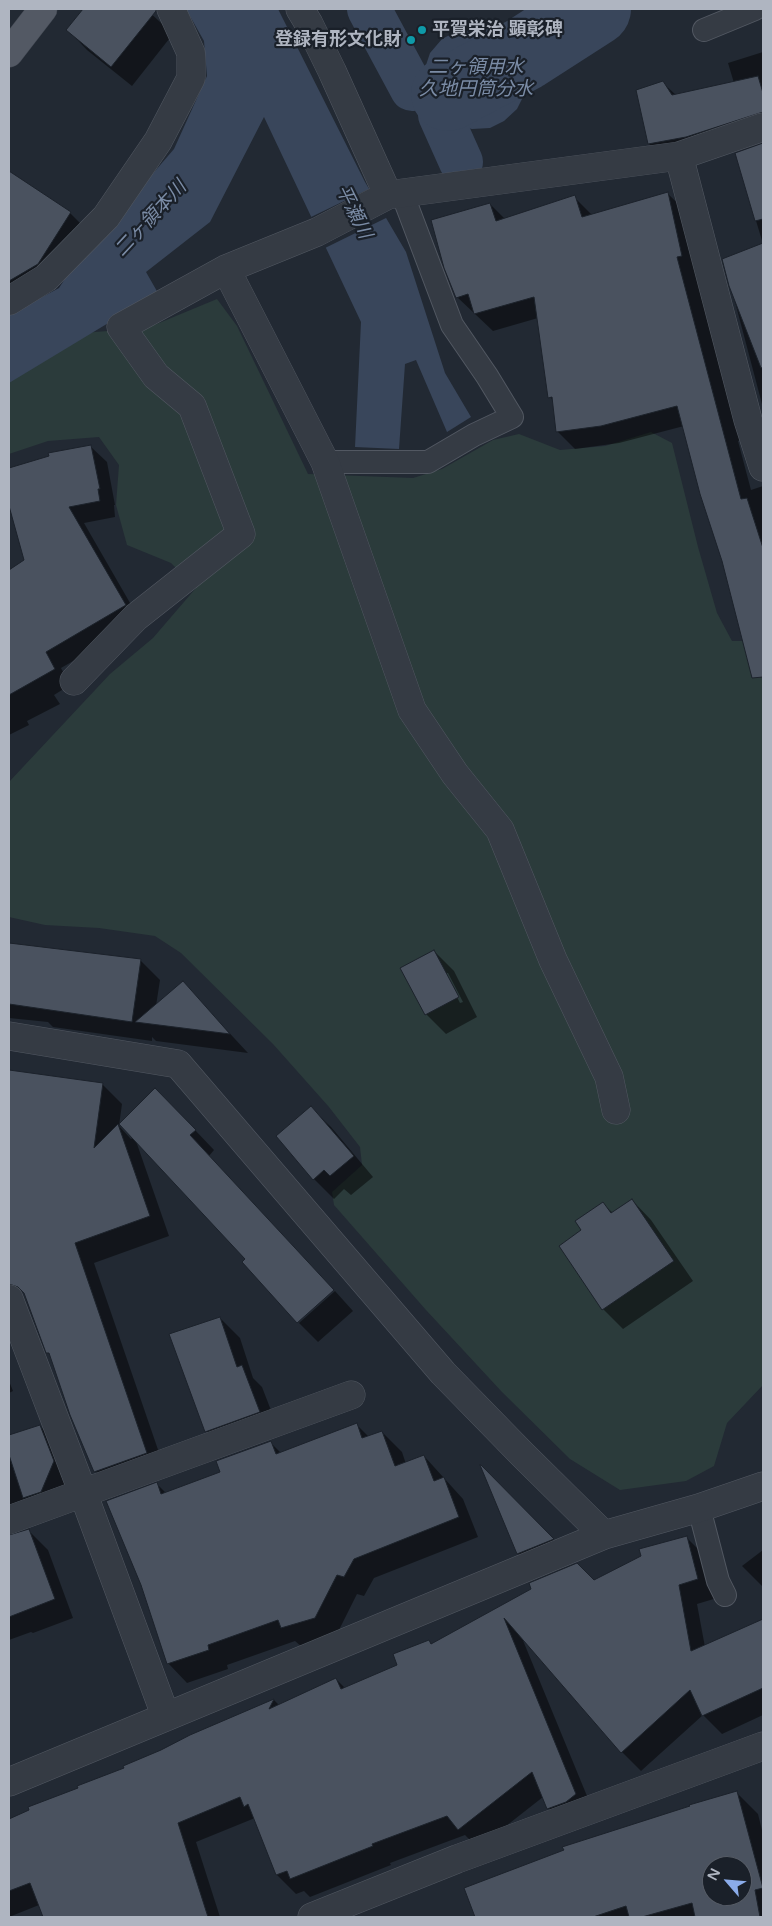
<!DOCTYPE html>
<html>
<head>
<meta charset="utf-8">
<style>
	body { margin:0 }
	#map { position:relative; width:772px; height:1926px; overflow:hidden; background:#222933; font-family:"Varela Round",sans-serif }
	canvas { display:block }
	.frame { position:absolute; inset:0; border:10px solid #afb5c1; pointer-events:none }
	.north { position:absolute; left:702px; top:1856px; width:50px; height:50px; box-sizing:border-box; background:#1a2029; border:1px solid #565c66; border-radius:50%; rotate:297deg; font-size:14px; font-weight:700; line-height:20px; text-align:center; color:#afb5c1 }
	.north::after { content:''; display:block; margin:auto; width:18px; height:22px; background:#8bacea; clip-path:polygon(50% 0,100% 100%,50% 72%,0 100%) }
</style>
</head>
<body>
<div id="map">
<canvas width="772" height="1926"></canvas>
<div class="frame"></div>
<div class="north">N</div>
</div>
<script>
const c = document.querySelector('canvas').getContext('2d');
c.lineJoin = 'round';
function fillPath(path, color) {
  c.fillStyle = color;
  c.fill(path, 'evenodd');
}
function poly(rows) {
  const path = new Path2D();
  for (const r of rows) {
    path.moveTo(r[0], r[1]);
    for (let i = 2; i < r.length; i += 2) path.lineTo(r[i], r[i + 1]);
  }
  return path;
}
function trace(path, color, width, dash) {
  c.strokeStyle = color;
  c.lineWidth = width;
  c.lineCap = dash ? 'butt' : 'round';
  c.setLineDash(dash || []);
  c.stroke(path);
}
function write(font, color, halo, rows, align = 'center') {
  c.font = font + ' "Varela Round","Noto Sans JP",sans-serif';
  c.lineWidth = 4.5;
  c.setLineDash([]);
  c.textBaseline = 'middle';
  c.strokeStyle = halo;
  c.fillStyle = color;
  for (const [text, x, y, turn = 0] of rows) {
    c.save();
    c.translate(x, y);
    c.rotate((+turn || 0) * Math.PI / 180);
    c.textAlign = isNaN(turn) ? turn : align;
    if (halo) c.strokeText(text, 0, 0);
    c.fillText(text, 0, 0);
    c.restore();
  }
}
fillPath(poly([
	[217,299,237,326,308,474,413,478,442,469,493,440,519,434,560,450,605,446,651,432,672,443,698,547,717,613,732,641,763,641,763,1385,727,1423,714,1466,686,1481,620,1490,570,1459,502,1392,426,1310,334,1205,332,1192,362,1165,360,1147,329,1107,273,1044,181,953,155,936,99,928,45,925,9,917,9,782,110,674,153,638,196,588,171,563,127,545,116,505,119,465,99,437,48,441,9,454,9,371,82,333,147,328]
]), '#2b3b3b');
fillPath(poly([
	[186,9,278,9,365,182,406,252,445,373,471,417,447,432,416,360,405,364,399,449,355,447,361,322,264,117,210,222,146,272,158,293,9,383,9,304,75,264,174,149,207,76,204,41],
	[478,26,496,30,511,40,524,54,527,75,525,93,517,109,504,121,490,128,472,129,455,125,440,115,432,105,425,88,423,74,430,53,442,39,461,29]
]), '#39465b');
fillPath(poly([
	[371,188,388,217,323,249,309,218]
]), '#222933');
fillPath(poly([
	[85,9,146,9,173,34,132,86,87,50,68,30],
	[763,52,763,134,667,162,649,144,663,83,676,95,734,83,728,63],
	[763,145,763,244,736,154],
	[9,178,16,184,70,213,93,236,59,288,9,315],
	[668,194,686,211,749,437,738,441,751,490,763,486,763,646,758,647,684,426,619,443,575,449,558,432,554,401,550,397,538,318,493,331,457,297,490,204,505,219,574,197,592,215],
	[763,245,763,408,724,260],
	[90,446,107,462,115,505,114,505,115,517,84,523,141,622,61,668,70,685,54,695,60,704,27,721,29,725,9,735,9,571,26,561,9,501,9,469],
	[9,943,140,960,160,980,156,1006,183,983,248,1053,156,1041,152,1037,152,1041,53,1027,48,1022,9,1018],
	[434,951,454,971,477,1017,446,1034,426,1014],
	[445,973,448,973,463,1002,460,1003],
	[9,1071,102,1084,122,1104,119,1126,131,1139,175,1109,214,1150,209,1156,247,1259,136,1141,169,1236,94,1263,166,1473,115,1491,95,1471,9,1238,9,1143,50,1128,9,1123],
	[311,1108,331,1127,373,1177,351,1195,344,1189,334,1199,314,1179],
	[632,1200,651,1220,693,1281,623,1329,603,1309,583,1231,602,1203,613,1213],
	[335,1291,353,1311,318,1342,299,1323],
	[220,1318,240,1338,253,1378,262,1387,279,1431,226,1451,206,1431],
	[9,1381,13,1391,9,1393],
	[357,1425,369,1437,382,1432,402,1452,406,1464,424,1456,463,1499,478,1537,374,1578,364,1596,357,1594,335,1638,302,1647,295,1641,227,1665,228,1669,187,1683,168,1663,157,1484,167,1494,222,1472,270,1442,281,1453],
	[40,1426,59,1445,72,1480,16,1528,12,1537,29,1531,48,1550,73,1618,33,1633,31,1632,9,1640,9,1436],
	[485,1470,563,1549,528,1564,518,1554],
	[686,1537,705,1556,717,1598,697,1604,705,1647,755,1624,763,1633,763,1660,761,1662,763,1668,763,1715,722,1734,703,1715,641,1771,622,1752,522,1638,594,1813,567,1827,548,1808,543,1797,478,1848,465,1835,390,1863,391,1865,310,1897,304,1891,296,1894,277,1875,255,1818,196,1842,220,1917,44,1917,39,1905,9,1917,9,1820,126,1768,190,1736,274,1700,279,1705,336,1679,346,1689,399,1666,429,1641,433,1645,594,1581],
	[763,1550,763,1585,762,1586,742,1566],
	[737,1793,758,1814,763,1834,763,1917,476,1917,465,1888],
	[712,1866,742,1866,742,1896,712,1896]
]), '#0007');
trace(poly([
	[369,9,412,89,425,88],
	[440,115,461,162]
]), '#39465b', 44);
trace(poly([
	[448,94,524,54,594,9]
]), '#39465b', 74);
const building = poly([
	[83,9,156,9,156,11,111,67,66,30,83,9],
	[758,76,763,93,763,112,686,137,648,144,636,90,663,81,672,95,758,76],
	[763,143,763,219,755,221,735,153,763,143],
	[9,171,71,212,38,264,9,281,9,171],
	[668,192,682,256,677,257,741,499,747,498,763,548,763,677,752,678,722,561,700,494,677,406,601,426,556,432,552,397,548,398,534,297,474,314,468,294,456,298,444,268,431,220,490,203,496,221,575,195,582,217,668,192],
	[763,243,763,367,761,368,729,286,722,259,763,243],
	[91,445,100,489,98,489,100,501,69,507,126,605,46,652,55,669,9,695,9,570,24,560,9,506,9,468,49,456,48,453,91,445],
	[9,943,141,959,132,1022,9,1004,9,943],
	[434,950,459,997,425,1015,400,968,434,950],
	[183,981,230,1034,135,1022,183,981],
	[9,1070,103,1083,94,1148,118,1124,150,1216,75,1243,147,1453,94,1472,70,1415,49,1353,46,1353,24,1293,18,1287,9,1284,9,1070],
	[155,1088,196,1130,190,1135,334,1290,297,1323,242,1262,245,1259,119,1124,155,1088],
	[311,1106,354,1156,330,1176,324,1170,313,1180,276,1136,311,1106],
	[632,1199,674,1261,602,1310,559,1246,581,1230,575,1221,603,1202,611,1213,632,1199],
	[220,1317,237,1367,242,1365,260,1412,205,1432,169,1334,220,1317],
	[357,1423,362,1438,382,1431,395,1466,424,1455,434,1481,444,1477,459,1517,354,1559,344,1577,337,1575,315,1618,281,1628,278,1620,208,1645,209,1650,167,1664,141,1585,106,1501,157,1482,161,1494,220,1472,216,1461,271,1441,276,1454,357,1423],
	[40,1425,54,1461,41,1492,23,1498,9,1455,9,1435,40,1425],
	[480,1465,481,1465,554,1539,517,1554,480,1465],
	[29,1529,55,1599,9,1617,9,1535,29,1529],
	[687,1536,698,1579,679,1585,691,1651,763,1619,763,1688,702,1716,690,1690,621,1753,504,1618,576,1794,566,1802,547,1809,532,1772,458,1830,447,1816,372,1844,373,1846,290,1879,287,1871,276,1875,248,1804,244,1807,240,1797,178,1823,208,1917,43,1917,30,1883,9,1891,9,1819,29,1810,28,1807,78,1788,77,1786,124,1768,123,1766,161,1750,190,1735,274,1699,269,1709,336,1678,341,1689,397,1665,393,1654,429,1640,431,1644,531,1589,529,1583,577,1563,594,1580,641,1556,639,1549,687,1536],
	[737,1791,763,1888,755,1890,760,1917,695,1917,692,1903,642,1917,629,1917,626,1906,593,1917,475,1917,464,1888,564,1850,562,1847,690,1806,689,1805,737,1791],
	[712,1866,742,1866,742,1896,712,1896,712,1866]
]);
fillPath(building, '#4a525f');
trace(building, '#1c222b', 1);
const lane = poly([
	[704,30,755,9],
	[325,462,428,462,474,435,512,417,487,376,452,325,402,193],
	[699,1508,718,1581,725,1595]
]);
const street = poly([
	[300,9,309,24,332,71,388,195,679,156,763,127],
	[679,156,748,420,763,467],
	[226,269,325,462,412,710,455,774,500,830,553,960,609,1077,616,1110],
	[9,301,46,278,106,217,158,141,191,78,191,53,171,9],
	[74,681,136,617,241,534,192,406,156,376,121,327,226,269,317,232,388,195],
	[9,1036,178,1064,443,1373,522,1454,604,1535],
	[9,1299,83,1493,166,1717],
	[9,1520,351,1395],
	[9,1782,604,1535,699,1508,763,1486],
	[312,1917,457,1859,763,1746]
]);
const primary = poly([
	[9,53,43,9]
]);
trace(lane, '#525862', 24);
trace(street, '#525862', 29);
trace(primary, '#3e444e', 29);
trace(lane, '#353b44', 22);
trace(street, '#353b44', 28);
trace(primary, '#535964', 28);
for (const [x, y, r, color] of [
	[422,30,5,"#0f9aa8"],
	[411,40,5,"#0f9aa8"]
]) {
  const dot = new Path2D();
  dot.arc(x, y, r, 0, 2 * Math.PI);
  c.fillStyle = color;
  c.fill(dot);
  trace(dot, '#1a2029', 2);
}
write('bold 18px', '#afb5c1', '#1a2029', [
	["平賀栄治 顕彰碑",432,30],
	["登録有形文化財",401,40,"right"]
], 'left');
write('italic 19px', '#7b8ca6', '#1a2029', [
	["二ヶ領用水",476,68],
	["久地円筒分水",476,90],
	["平瀬川",353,212,64],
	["二ヶ領本川",151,219,-47]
]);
</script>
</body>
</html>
